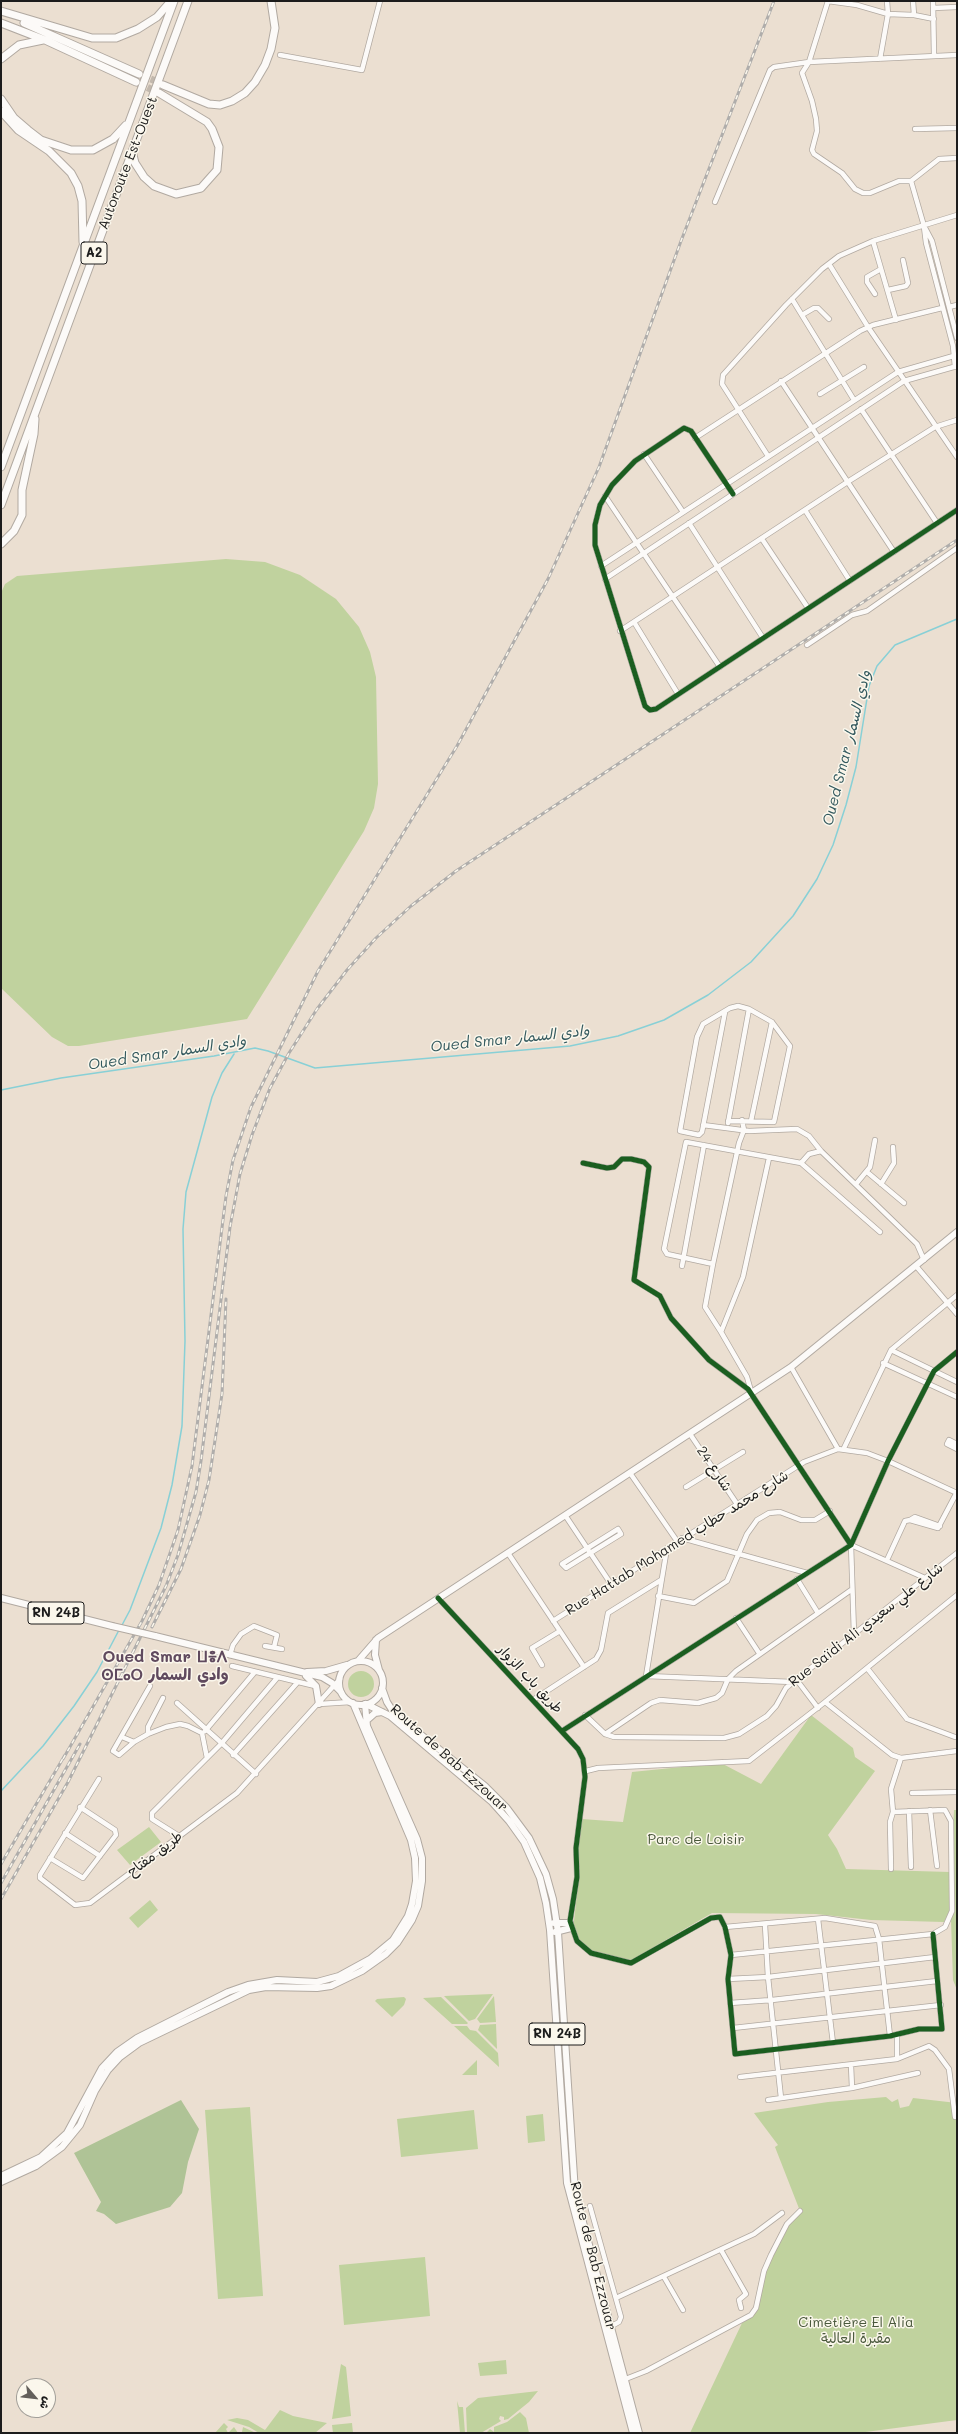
<!DOCTYPE html>
<html>
<head>
<meta charset="utf-8">
<style>
	body { margin:0 }
	#map { position:relative; width:958px; height:2434px; overflow:hidden; background:#ebdfd1; font-family:Mali,"Playpen Sans Arabic",sans-serif }
	canvas { display:block }
	.frame { position:absolute; inset:0; border:2px solid #1c1c1c; pointer-events:none }
	.north { position:absolute; left:16px; top:2378px; width:40px; height:40px; box-sizing:border-box; background:#fbf7ec; border:1px solid #a29f99; border-radius:50%; rotate:118deg; font-size:11px; font-weight:700; line-height:16px; text-align:center; color:#1c1c1c }
	.north::after { content:''; display:block; margin:auto; width:14px; height:18px; background:#64605b; clip-path:polygon(50% 0,100% 100%,50% 72%,0 100%) }
</style>
</head>
<body>
<div id="map">
<canvas width="958" height="2434"></canvas>
<div class="frame"></div>
<div class="north">ش</div>
</div>
<script>
const c = document.querySelector('canvas').getContext('2d');
c.lineJoin = 'round';
function fillPath(path, color) {
  c.fillStyle = color;
  c.fill(path, 'evenodd');
}
function poly(rows) {
  const path = new Path2D();
  for (const r of rows) {
    if (r.length === 3) {
      path.moveTo(r[0] + r[2], r[1]);
      path.arc(r[0], r[1], r[2], 0, 2 * Math.PI);
      continue;
    }
    path.moveTo(r[0], r[1]);
    for (let i = 2; i < r.length; i += 2) path.lineTo(r[i], r[i + 1]);
  }
  return path;
}
function trace(path, color, width, dash) {
  c.strokeStyle = color;
  c.lineWidth = width;
  c.lineCap = dash ? 'butt' : 'round';
  c.setLineDash(dash || []);
  c.stroke(path);
}
function write(font, color, halo, rows, align = 'center') {
  c.font = font + ' Mali,"Playpen Sans Arabic","Noto Sans Tifinagh",sans-serif';
  c.lineWidth = 3;
  c.setLineDash([]);
  c.textBaseline = 'middle';
  c.strokeStyle = halo;
  c.fillStyle = color;
  for (const [text, x, y, turn = 0] of rows) {
    c.save();
    c.translate(x, y);
    c.rotate((+turn || 0) * Math.PI / 180);
    c.textAlign = isNaN(turn) ? turn : align;
    if (halo) c.strokeText(text, 0, 0);
    c.fillText(text, 0, 0);
    c.restore();
  }
}
fillPath(poly([
	[226,559,265,562,300,575,336,599,359,627,370,652,376,677,378,784,374,808,364,831,247,1019,79,1046,68,1046,52,1037,1,988,1,593,5,584,17,576],
	[361,1684,13],
	[811,1715,853,1748,855,1757,875,1771,828,1835,837,1849,846,1869,950,1872,949,1912,944,1922,871,1920,816,1914,712,1913,630,1961,592,1952,582,1946,573,1929,580,1868,576,1863,582,1819,623,1822,632,1772,721,1763,761,1784],
	[954,1810,957,1810,957,1990,953,1980,950,1890],
	[149,1827,161,1842,130,1865,117,1850],
	[150,1900,158,1910,138,1928,129,1918],
	[493,1994,475,2019,469,2021,444,1996],
	[494,1996,496,2022,480,2023,477,2019],
	[404,1997,406,1999,404,2005,392,2017,375,2001,377,1999],
	[441,1997,468,2023,467,2024,452,2024,423,1998],
	[496,2024,497,2049,478,2030,480,2025],
	[454,2026,467,2026,470,2030,476,2031,498,2053,499,2067],
	[477,2060,477,2075,462,2075],
	[886,2097,892,2102,898,2099,900,2108,909,2106,913,2098,957,2103,957,2420,858,2433,690,2433,742,2323,753,2316,766,2266,790,2223,800,2211,775,2147,778,2145,754,2113,828,2102],
	[250,2107,263,2296,218,2299,205,2110],
	[474,2110,478,2149,401,2157,397,2119],
	[543,2114,545,2141,528,2143,526,2116],
	[425,2257,430,2316,344,2325,339,2265],
	[506,2360,507,2374,480,2376,478,2363],
	[341,2364,346,2367,351,2416,332,2419],
	[538,2391,529,2402,508,2419,504,2420,504,2417,500,2416,499,2419,501,2421,481,2433,467,2433,466,2408,478,2398],
	[457,2401,459,2407,463,2407,465,2433,460,2433],
	[280,2410,293,2416,327,2423,315,2433,259,2433,249,2427,227,2420,237,2418,248,2420,265,2430],
	[520,2412,526,2418,529,2433,489,2433,487,2432,490,2429,494,2432,494,2427,507,2422],
	[224,2423,228,2427,226,2429,228,2433,234,2427,238,2433,242,2432,243,2427,256,2433,215,2433],
	[352,2423,353,2433,333,2433,332,2425]
]), '#c0d29e');
fillPath(poly([
	[181,2100,199,2129,188,2162,182,2193,170,2207,116,2224,104,2214,96,2211,101,2202,74,2153]
]), '#afc396');
trace(poly([
	[1,1090,61,1078,214,1056,255,1048,268,1051,315,1068,570,1046,618,1036,664,1020,708,995,751,962,793,916,817,879,833,845,846,805,856,767,869,686,877,666,895,645,957,619],
	[121,1627,130,1610,161,1528,172,1485,182,1426,185,1341,183,1229,186,1192,212,1097,222,1073,234,1054],
	[1,1791,43,1746,74,1706,97,1672,119,1630]
]), '#88d0d6', 1.5);
trace(poly([
	[141,75,163,84],
	[138,83,159,93]
]), '#c2b8ad', 7, [7, 3.5]);
const minor = poly([
	[828,1,809,62,802,73,812,101,816,119,817,131,812,150,814,154,842,173,855,189,863,193,870,193,899,181,911,181,924,226,932,241,957,338],
	[828,1,857,5,888,14,914,15,934,19],
	[913,1,914,15],
	[933,1,934,56],
	[933,8,957,7],
	[280,55,362,70,380,1],
	[880,59,888,14,887,1],
	[915,129,957,128],
	[911,181,939,159,957,158],
	[715,202,770,70,774,67,809,62,957,55],
	[924,227,926,243,953,346,955,367],
	[873,241,896,320],
	[829,264,868,327,957,457],
	[888,290,906,286,908,283,903,260],
	[875,294,867,282,867,277,881,269],
	[792,299,854,400],
	[949,307,957,305],
	[802,315,814,308,818,308,829,319],
	[781,381,894,552],
	[820,394,864,367],
	[861,409,937,523],
	[695,438,860,331,873,325,942,308],
	[644,454,683,512],
	[768,456,722,384,723,375,786,305,822,269,839,256,873,241,957,215],
	[733,494,691,431,684,428,635,461,612,485,600,505,595,525,595,545,645,706,650,710,656,709,957,510],
	[605,496,720,667],
	[805,510,850,581],
	[689,523,763,638],
	[762,539,808,608],
	[601,566,898,372,957,355],
	[605,579,904,381,957,366],
	[634,622,678,694],
	[620,631,849,481,935,427,957,420],
	[807,645,852,615,867,611,957,548],
	[725,1012,702,1132,699,1135,680,1131,697,1037,703,1024,730,1008,738,1006,749,1009,772,1022,790,1046,774,1122,728,1121],
	[751,1121,772,1022],
	[728,1123,749,1009],
	[703,1125,749,1131,797,1129,809,1136,821,1151],
	[583,1163,607,1168,614,1167,622,1159,631,1159,644,1162,649,1167,634,1280,660,1296,671,1318,709,1360,748,1389,851,1545],
	[801,1163,809,1154,821,1151,917,1244,924,1260],
	[867,1172,904,1203],
	[856,1184,870,1167,875,1140],
	[881,1184,894,1163,893,1147],
	[713,1264,667,1254,664,1249,686,1142,801,1163,880,1232],
	[682,1266,704,1145],
	[916,1266,957,1314],
	[721,1332,705,1307,713,1264,739,1143,744,1130,742,1120],
	[891,1350,957,1382],
	[883,1363,957,1397],
	[791,1367,838,1449],
	[751,1391,747,1377,721,1332,743,1277,769,1158],
	[690,1434,737,1504],
	[957,1444,949,1440,947,1444,957,1449],
	[844,1448,891,1350,957,1295],
	[630,1473,677,1541],
	[686,1487,743,1452],
	[565,1515,611,1584],
	[910,1520,915,1517,940,1526],
	[618,1529,621,1534,566,1568,562,1564,618,1529],
	[682,1538,807,1573],
	[851,1545,854,1634],
	[851,1545,925,1578],
	[667,1548,646,1676,793,1682],
	[508,1553,584,1667],
	[887,1560,905,1521,910,1520,938,1528,957,1492],
	[797,1579,818,1613],
	[658,1596,694,1603,727,1581,747,1534,757,1520,769,1513,780,1512,801,1520,815,1520,830,1511],
	[438,1598,578,1749,583,1759,585,1777,576,1848,577,1877,570,1921,577,1941,591,1953,631,1963,711,1918,720,1917,725,1927,731,1955,728,1979,735,2054,890,2036,919,2029,942,2029,933,1934],
	[736,1618,759,1653],
	[553,1621,804,1462,838,1449,867,1453,888,1461,957,1493],
	[265,1646,282,1649],
	[230,1655,233,1645,241,1634,254,1626,277,1635,274,1647],
	[542,1665,532,1648,560,1631],
	[232,1666,315,1686],
	[867,1668,907,1719,955,1737],
	[796,1679,818,1708],
	[150,1686,113,1751,119,1755,134,1742,148,1734,166,1727,180,1724,188,1726,202,1733,207,1758],
	[533,1700,596,1659,601,1650,608,1613,661,1580],
	[825,1702,957,1595],
	[177,1703,256,1774],
	[319,1704,351,1702],
	[585,1715,605,1734,614,1737,724,1738,739,1734,767,1716,776,1706,786,1688,793,1682,957,1553],
	[205,1731,254,1673],
	[562,1731,851,1545,888,1461,934,1371,957,1352],
	[148,1734,148,1727,163,1698],
	[605,1734,651,1703,660,1700,698,1703,716,1698,722,1693,728,1679,736,1671,851,1590],
	[122,1737,134,1742],
	[233,1755,297,1683],
	[586,1771,598,1768,749,1761,825,1702,892,1755,901,1758,957,1751],
	[99,1779,40,1875,40,1878,75,1905,90,1903,237,1793,340,1679],
	[912,1793,957,1792],
	[930,1810,937,1866],
	[909,1811,911,1867],
	[65,1833,100,1856],
	[179,1836,152,1819,152,1813,221,1744,277,1678],
	[50,1858,83,1878,116,1835,115,1830,80,1807],
	[891,1869,890,1822,893,1812],
	[818,1919,833,2043],
	[765,1925,768,1977,781,2098],
	[725,1927,825,1918,875,1926,879,1939,890,2036],
	[731,1955,933,1934,945,1927,952,1911,951,1821,945,1810,893,1812,891,1789,901,1758],
	[728,1979,768,1977,935,1957],
	[730,2003,772,2000,937,1981],
	[733,2028,941,2005],
	[897,2035,897,2059],
	[851,2065,852,2088],
	[740,2077,897,2059,929,2046,935,2050,949,2069,955,2117],
	[768,2100,852,2088,918,2073],
	[590,2206,621,2317,619,2322,610,2327],
	[721,2250,746,2294,739,2300,741,2308],
	[664,2277,683,2310],
	[616,2298,754,2234,782,2213],
	[623,2380,646,2371,751,2315,756,2308,764,2271,771,2255,787,2224,800,2211]
]);
const major = poly([
	[1,1598,112,1626],
	[155,1636,322,1677,332,1683,341,1692],
	[376,1640,375,1655,379,1670],
	[358,1661,378,1638,791,1367,957,1232],
	[361,1683,22],
	[307,1672,326,1671,347,1665],
	[306,1676,316,1686,319,1704],
	[382,1688,387,1702,394,1713,485,1786,506,1807,529,1838,546,1874,553,1899,558,1932,575,2192,639,2433],
	[366,1704,390,1716,492,1802,509,1821,524,1842,540,1878,546,1903,550,1930,567,2183,633,2433],
	[366,1721,375,1713,382,1712],
	[554,1923,570,1923],
	[555,1932,571,1928],
	[1,2176,41,2157,67,2133,102,2068,117,2052,137,2038,228,1992,248,1985,277,1980,317,1982,339,1976,370,1959,393,1940,408,1916,412,1904,416,1881,415,1858,411,1840,353,1703],
	[1,2182,36,2166,62,2147,80,2125,95,2091,108,2070,120,2057,139,2043,249,1990,266,1987,317,1988,331,1986,362,1971,386,1954,397,1943,412,1920,418,1906,422,1881,422,1858,417,1839,367,1726,365,1704]
]);
const highway = poly([
	[1,11,92,38,116,38,138,29,157,17,171,1],
	[1,23,45,40,136,82],
	[24,23,139,74],
	[1,59,19,45,43,40],
	[163,85,209,104,220,105,232,101,245,93,255,82,265,65,271,49,275,28,271,1],
	[1,99,14,118,28,130,41,140,71,150,93,150,113,139,126,125],
	[1,111,18,130,49,151,71,173,78,186,82,201,83,242],
	[132,151,135,163,144,177,154,186,176,194,201,188,217,170,219,147,212,129,207,122,159,93],
	[1,467,174,1],
	[1,505,188,1],
	[1,544,14,531,22,515,22,490,34,434,35,419]
]);
trace(minor, '#b1a9a1', 6);
trace(major, '#b1a9a1', 8);
trace(highway, '#b1a9a1', 9);
trace(minor, '#fcfaf8', 4.5);
trace(major, '#fcfaf8', 6);
trace(highway, '#fcfaf8', 7);
const rail = poly([
	[152,1627,181,1569,200,1515,209,1480,222,1394,226,1299],
	[63,1759,142,1621,159,1585,178,1530,192,1466,226,1196,233,1160,251,1107,318,971,457,746,548,579,599,467,681,241,774,1],
	[1,1864,65,1755],
	[1,1883,80,1744],
	[1,1899,68,1782,166,1586,178,1555,196,1492,201,1461,230,1227,240,1174,252,1135,270,1088,289,1053,317,1009,347,970,376,938,411,906,456,871,957,540]
]);
trace(rail, '#afadab', 3);
trace(rail, '#fbf7ec', 1.5, [4.5]);
const majorBridge = poly([
	[112,1626,155,1636]
]);
trace(majorBridge, '#b1a9a1', 8, []);
trace(majorBridge, '#fcfaf8', 6);
trace(poly([
	[733,494,691,431,684,428,635,461,612,485,600,505,595,525,595,545,645,706,650,710,656,709,957,510],
	[583,1163,607,1168,614,1167,622,1159,631,1159,644,1162,649,1167,634,1280,660,1296,671,1318,709,1360,748,1389,851,1545],
	[438,1598,578,1749,583,1759,585,1777,576,1848,577,1877,570,1921,577,1941,591,1953,631,1963,711,1918,720,1917,725,1927,731,1955,728,1979,735,2054,890,2036,919,2029,942,2029,933,1934],
	[562,1731,851,1545,888,1461,934,1371,957,1352]
]), '#1b5e20', 5);
for (const [x, y, w] of [
	[94,253,26],
	[56,1613,56],
	[557,2034,56]
]) {
  const box = new Path2D();
  box.roundRect(x - w / 2, y - 11, w, 22, 3);
  c.fillStyle = '#fbf7ec';
  c.fill(box);
  trace(box, '#1c1c1c', 1);
}
write('bold 13px', '#1c1c1c', null, [
	["A2",94,253],
	["RN 24B",56,1613],
	["RN 24B",557,2034]
]);
write('14px', '#1c1c1c', '#fbf7ec', [
	["Autoroute Est-Ouest",128,163,-69],
	["شارع 24",714,1469,56],
	["Rue Hattab Mohamed شارع محمد حطاب",677,1543,-32],
	["Rue Saïdi Ali شارع علي سعيدي",866,1625,-38],
	["طريق باب الزوار",530,1679,47],
	["Route de Bab Ezzouar",449,1758,42],
	["طريق مفتاح",155,1854,-37],
	["Route de Bab Ezzouar",593,2256,76]
]);
write('14px', '#49583b', '#fbf7ec', [
	["Parc de Loisir",696,1840],
	["Cimetière El Alia",856,2323],
	["مقبرة العالية",856,2339]
]);
write('italic 15px', '#33595e', '#fbf7ec', [
	["Oued Smar وادي السمار",847,748,-76],
	["Oued Smar وادي السمار",510,1039,-6],
	["Oued Smar وادي السمار",167,1053,-9]
]);
write('bold 16px', '#604a5e', '#fbf7ec', [
	["Oued Smar ⵡⴻⴷ",165,1657],
	["ⵙⵎⴰⵔ وادي السمار",165,1675]
]);
</script>
</body>
</html>
